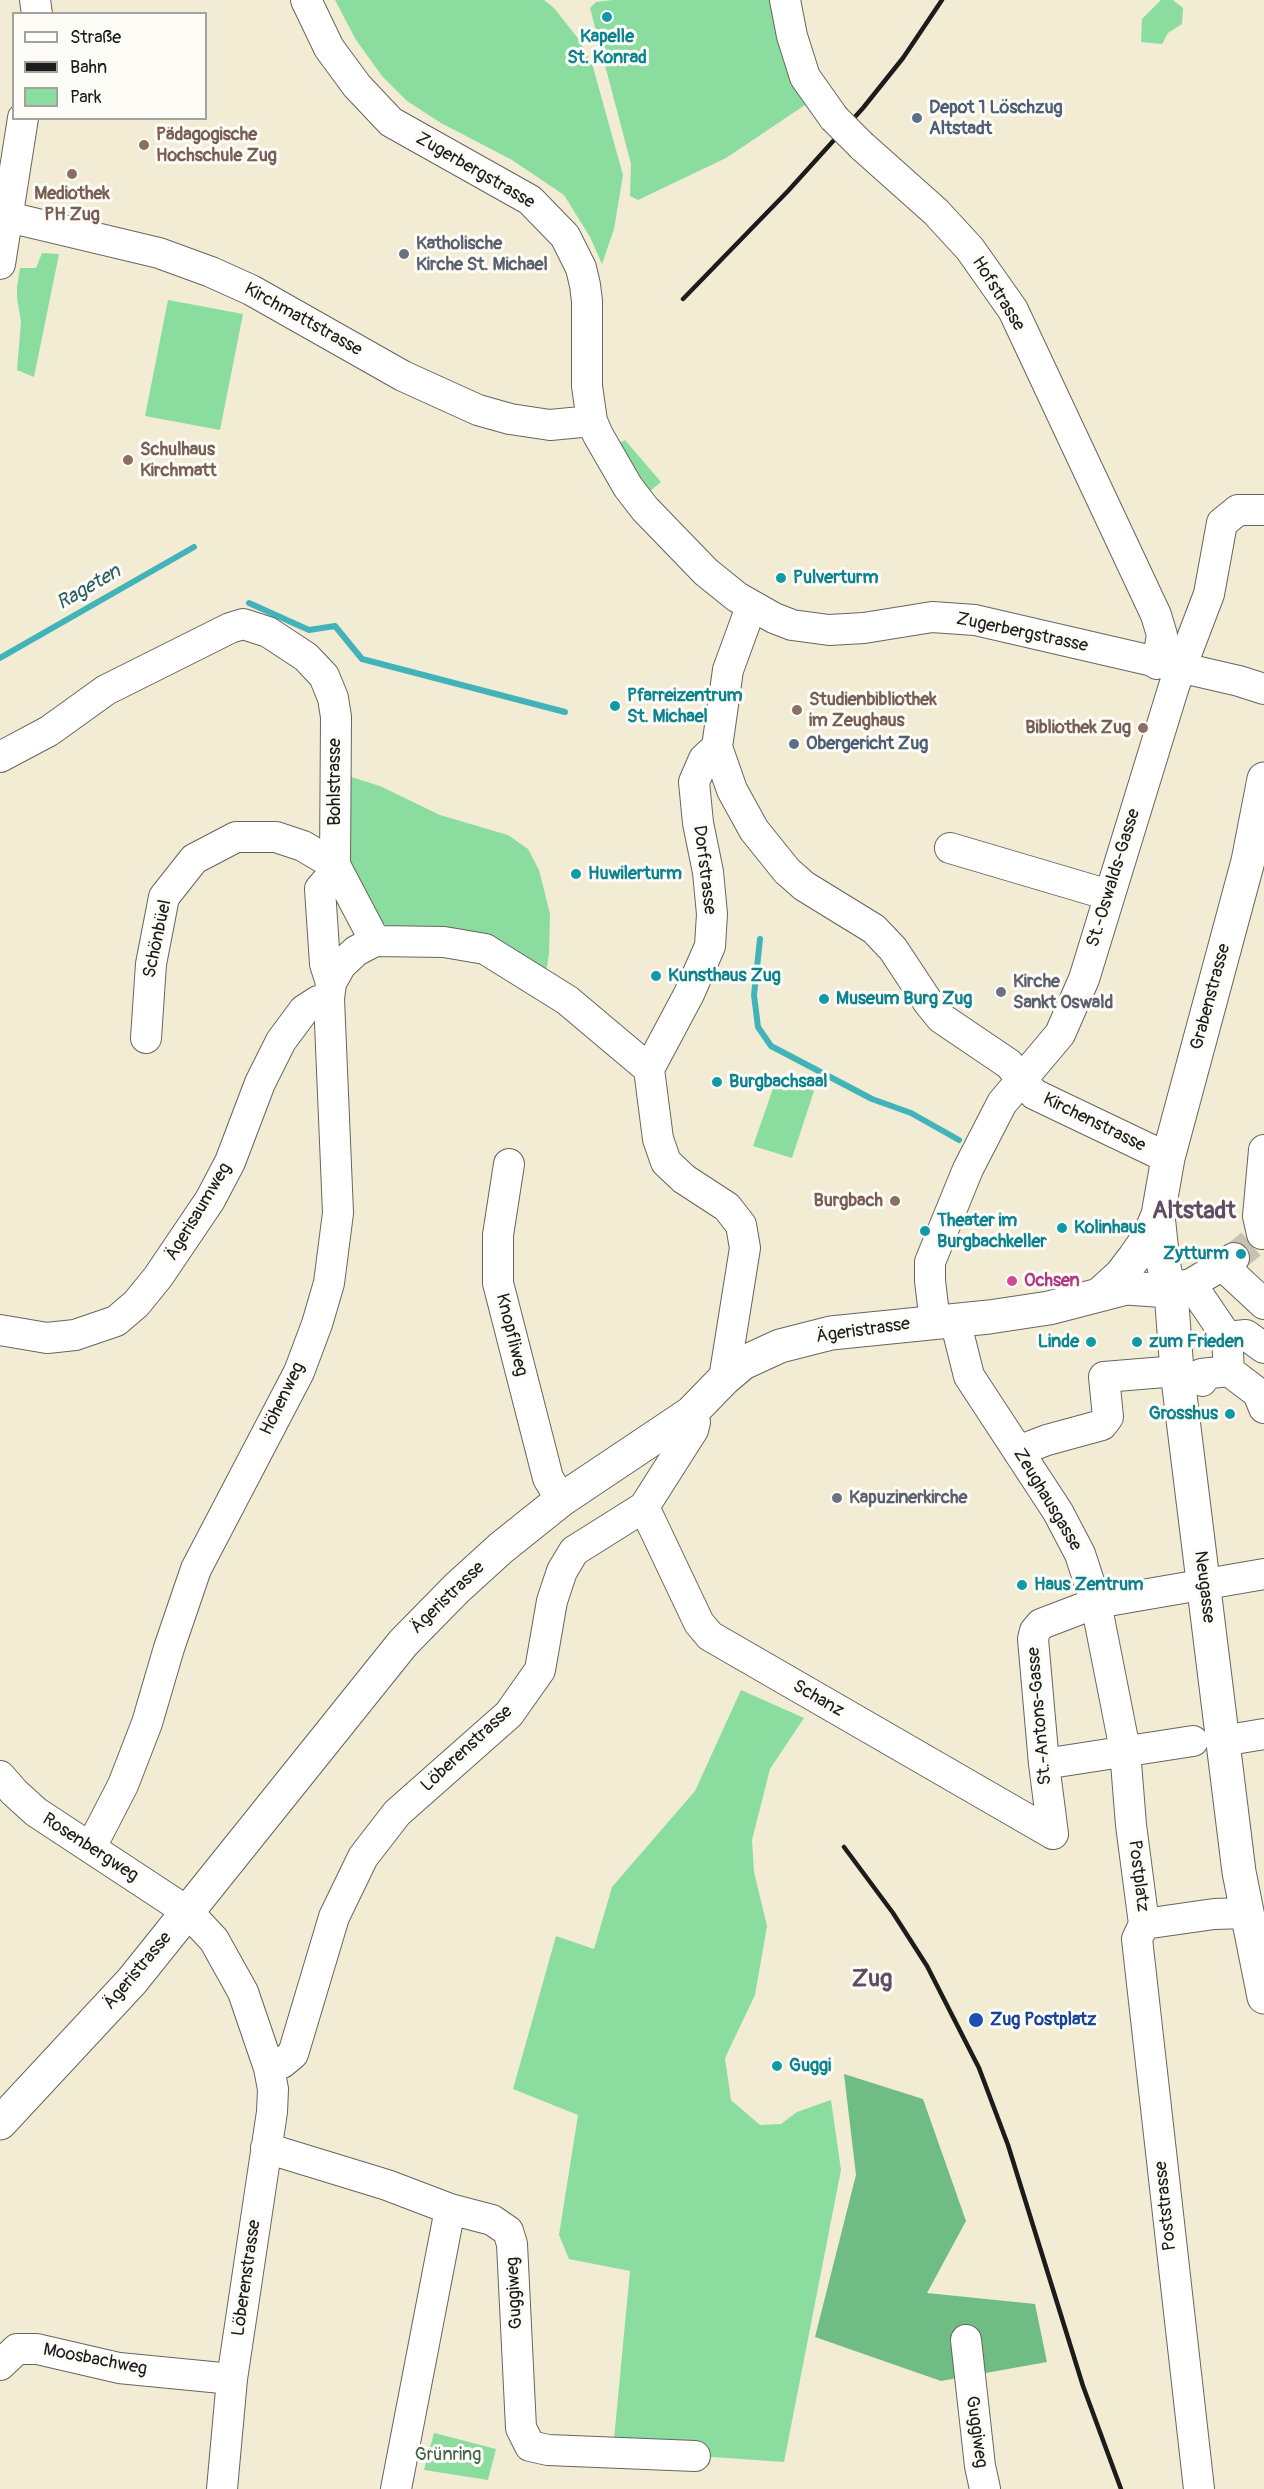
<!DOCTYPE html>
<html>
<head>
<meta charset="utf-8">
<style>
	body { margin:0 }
	#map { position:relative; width:1264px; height:2489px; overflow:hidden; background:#f2ecd5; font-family:Pangolin,sans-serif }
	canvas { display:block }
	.legend { position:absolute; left:12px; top:12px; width:195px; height:108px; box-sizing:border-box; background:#fdfcf7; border:2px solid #a3a29f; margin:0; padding:8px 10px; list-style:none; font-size:18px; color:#1c1c1c }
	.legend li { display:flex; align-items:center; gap:12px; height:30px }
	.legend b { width:30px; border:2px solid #a3a29f }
</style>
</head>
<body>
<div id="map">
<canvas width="1264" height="2489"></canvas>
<ul class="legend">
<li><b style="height:8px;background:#fff"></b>Straße</li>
<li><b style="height:8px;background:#1c1c1c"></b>Bahn</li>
<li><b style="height:16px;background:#8add9e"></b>Park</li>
</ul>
</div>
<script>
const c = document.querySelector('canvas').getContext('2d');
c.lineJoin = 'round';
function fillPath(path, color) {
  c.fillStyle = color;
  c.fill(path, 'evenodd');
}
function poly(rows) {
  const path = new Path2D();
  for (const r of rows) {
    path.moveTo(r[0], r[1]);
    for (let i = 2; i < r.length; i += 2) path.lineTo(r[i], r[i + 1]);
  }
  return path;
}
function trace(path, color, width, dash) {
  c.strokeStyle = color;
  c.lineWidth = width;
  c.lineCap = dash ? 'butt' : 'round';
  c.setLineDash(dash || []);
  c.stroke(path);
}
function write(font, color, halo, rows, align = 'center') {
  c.font = font + ' Pangolin,sans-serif';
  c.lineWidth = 6;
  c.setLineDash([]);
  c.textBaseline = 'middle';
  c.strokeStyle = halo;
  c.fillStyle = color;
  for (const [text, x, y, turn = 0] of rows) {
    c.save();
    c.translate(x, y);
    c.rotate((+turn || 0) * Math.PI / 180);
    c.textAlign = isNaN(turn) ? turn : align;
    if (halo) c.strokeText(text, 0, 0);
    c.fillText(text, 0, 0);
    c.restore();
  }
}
fillPath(poly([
	[335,0,544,0,554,8,580,41,593,67,623,175,614,229,602,264,590,237,564,195,512,160,441,123,407,101,382,76,356,40],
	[612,0,777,0,808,103,726,158,638,200,630,196,631,164,590,8,596,2],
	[1161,0,1173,0,1183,8,1182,24,1168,33,1162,44,1141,42,1142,19],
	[42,253,59,254,34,377,17,370,21,322,17,298,17,287,20,268,36,268],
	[168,300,243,314,220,430,145,416],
	[625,440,661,482,650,491,618,444],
	[348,776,380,786,440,815,508,835,528,849,539,870,550,914,549,954,546,973,393,929,379,921,348,869],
	[777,1077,814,1091,792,1158,753,1146],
	[741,1690,804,1718,770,1769,752,1840,754,1872,767,1926,755,1995,725,2058,731,2100,760,2125,781,2124,797,2112,831,2100,841,2170,784,2462,613,2450,630,2271,569,2259,559,2235,578,2115,513,2089,556,1936,594,1949,612,1887,695,1791],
	[434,2433,496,2449,488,2480,424,2470]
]), '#8add9e');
fillPath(poly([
	[844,2074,923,2099,966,2221,927,2293,1035,2304,1047,2362,941,2381,815,2337,856,2175]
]), '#6fbc85');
trace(poly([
	[249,603,309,630,335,626,362,659,565,712],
	[0,658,194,547],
	[760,939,754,995,758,1027,771,1046,872,1099,911,1113,959,1140]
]), '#42b3b9', 6);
trace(poly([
	[1234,1258,1251,1244]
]), '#c7c2b0', 30, [30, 15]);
const minor = poly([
	[35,0,37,14],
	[306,0,329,48,357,86,391,122,530,200,565,236,581,268,585,285,587,301,587,386,592,421,598,435,628,487,645,509,706,572,737,597,774,618,792,625,829,630,864,628,932,617,975,620,1239,681,1264,689],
	[785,0,792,36,805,77,834,118],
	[862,146,936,212,970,249,1013,310,1156,615,1162,635,1157,664],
	[0,215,159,253,211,272,251,290,403,376,478,410,510,419,550,425,592,421],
	[0,264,23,118],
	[751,607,728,670,717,747,732,790,754,830,787,871,804,886,874,929,893,949,928,1002,941,1018,1009,1064,1034,1094,1168,1158],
	[717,747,704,759,694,782,698,823,708,872,712,914,710,946,689,994,649,1069,658,1139,666,1162,684,1179,727,1207,741,1225,745,1248,724,1379],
	[0,757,49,731,106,690,230,628,243,624,268,632,306,657,324,676,333,698,336,717,335,865,375,941],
	[950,848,1109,895],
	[331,983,325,964,320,889,326,882,339,876],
	[146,1038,151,964,164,897,194,859,236,837,276,837,303,846,335,865],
	[509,1164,498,1235,498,1283,548,1478,561,1500],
	[1262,1234,1258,1216,1264,1150],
	[1222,1265,1264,1304],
	[1191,1284,1227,1337,1229,1371,1258,1393,1264,1408],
	[1172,1288,1191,1284,1234,1258],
	[955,1320,969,1376,1058,1512,1080,1554,1096,1603,1125,1750,1131,1825,1144,1924],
	[935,1322,930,1281,930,1262,968,1169,1002,1103,1060,1034,1084,979,1174,686,1209,594,1222,523,1238,510,1264,510],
	[0,1330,47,1338,75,1335,116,1321,136,1304,158,1277,210,1200,230,1162,260,1083,281,1041,304,1010,318,1001,329,999],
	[1227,1337,1246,1335,1264,1348],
	[1202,1381,1201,1374,1229,1371],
	[1018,1451,1047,1440,1102,1425,1108,1417,1104,1377,1177,1371],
	[644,1507,699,1623,710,1636,1053,1834],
	[1222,1741,1264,1734],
	[1044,1764,1193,1741],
	[0,1776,14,1792,36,1812,188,1912,214,1940,243,1992,269,2068,273,2089,272,2112,232,2379,222,2489],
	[1053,1834,1044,1764,1033,1639,1035,1631,1041,1624,1096,1603,1264,1574],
	[91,1847,123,1785,147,1723,169,1648,196,1569,299,1372,317,1324,329,1283,338,1213,329,999,331,983,341,965,356,951,375,941,444,942,485,949,567,1000,649,1069],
	[1144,1924,1137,1939,1199,2489],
	[1144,1924,1214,1914,1247,1913],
	[269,2068,282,2063,293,2054,334,1917,363,1857,397,1813,509,1714,540,1670,552,1601,562,1571,574,1551,644,1507,693,1430,695,1422,691,1413],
	[266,2148,387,2185,450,2209,492,2220,508,2231,512,2244,521,2428,530,2446,548,2450,695,2456],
	[966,2340,980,2466,985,2489],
	[0,2365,17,2349,37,2349,119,2368,232,2379],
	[396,2489,450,2209]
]);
const major = poly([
	[1264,779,1248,861,1168,1158,1158,1215,1163,1262,1172,1305,1177,1371,1239,1872,1264,1997],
	[1099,1295,1121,1275,1134,1258,1148,1238,1158,1215],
	[0,2123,132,1981,403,1643,457,1588,501,1548,561,1500,691,1413,724,1379,743,1363,780,1346,831,1333,989,1317,1049,1308,1126,1288,1155,1290,1169,1288]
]);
trace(minor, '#67655d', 32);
trace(major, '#67655d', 35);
trace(minor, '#fff', 30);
trace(major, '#fff', 33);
trace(poly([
	[683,299,788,191,863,108,903,58,942,0],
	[844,1847,893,1913,927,1966,979,2068,1008,2145,1083,2386,1121,2489]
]), '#1c1c1c', 4.5);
const minorBridge = poly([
	[834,118,862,146]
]);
trace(minorBridge, '#67655d', 32, []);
trace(minorBridge, '#fff', 30);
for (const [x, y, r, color] of [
	[607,17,6,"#0f9aa8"],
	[917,118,6,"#5c6f8a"],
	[144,145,6,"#8d6e63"],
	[72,174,6,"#8d6e63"],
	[404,254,6,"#6b7280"],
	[128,460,6,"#8d6e63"],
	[781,578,6,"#0f9aa8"],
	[615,706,6,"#0f9aa8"],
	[797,710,6,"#8d6e63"],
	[1143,728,6,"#8d6e63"],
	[794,744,6,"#5c6f8a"],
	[576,874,6,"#0f9aa8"],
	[656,976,6,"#0f9aa8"],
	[1001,992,6,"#6b7280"],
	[824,999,6,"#0f9aa8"],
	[717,1082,6,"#0f9aa8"],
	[895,1201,6,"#8d6e63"],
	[1062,1228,6,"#0f9aa8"],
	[925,1231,6,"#0f9aa8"],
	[1241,1254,6,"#0f9aa8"],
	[1012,1281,6,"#d1479c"],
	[1091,1342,6,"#0f9aa8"],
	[1137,1342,6,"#0f9aa8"],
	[1230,1414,6,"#0f9aa8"],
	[837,1498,6,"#6b7280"],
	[1022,1585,6,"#0f9aa8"],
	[976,2020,8,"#1a4fb4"],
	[777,2066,6,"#0f9aa8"]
]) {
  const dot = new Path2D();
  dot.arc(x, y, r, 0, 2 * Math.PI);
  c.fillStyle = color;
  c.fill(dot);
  trace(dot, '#fdfcf7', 2);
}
write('bold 18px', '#0d838f', '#fdfcf7', [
	["Kapelle",607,37,"center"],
	["St. Konrad",607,58,"center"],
	["Pulverturm",793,578],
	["Pfarreizentrum",627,696],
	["St. Michael",627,717],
	["Huwilerturm",588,874],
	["Kunsthaus Zug",668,976],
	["Museum Burg Zug",836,999],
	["Burgbachsaal",729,1082],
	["Theater im",937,1221],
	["Burgbachkeller",937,1242],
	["Kolinhaus",1074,1228],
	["Zytturm",1229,1254,"right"],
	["Linde",1079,1342,"right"],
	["zum Frieden",1149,1342],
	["Grosshus",1218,1414,"right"],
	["Haus Zentrum",1034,1585],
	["Guggi",789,2066]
], 'left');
write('bold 18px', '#4e5e75', '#fdfcf7', [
	["Depot 1 Löschzug",929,108],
	["Altstadt",929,129],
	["Obergericht Zug",806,744]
], 'left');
write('bold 18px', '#785e54', '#fdfcf7', [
	["Pädagogische",156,135],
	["Hochschule Zug",156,156],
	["Mediothek",72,194,"center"],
	["PH Zug",72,215,"center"],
	["Schulhaus",140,450],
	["Kirchmatt",140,471],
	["Studienbibliothek",809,700],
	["im Zeughaus",809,721],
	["Bibliothek Zug",1131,728,"right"],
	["Burgbach",883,1201,"right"]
], 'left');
write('18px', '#1c1c1c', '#fdfcf7', [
	["Zugerbergstrasse",475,171,30],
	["Hofstrasse",998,294,58],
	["Kirchmattstrasse",303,320,29],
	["Zugerbergstrasse",1022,633,12],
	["Bohlstrasse",335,782,-90],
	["Dorfstrasse",704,870,83],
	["St.-Oswalds-Gasse",1114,878,-73],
	["Schönbüel",158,939,-78],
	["Grabenstrasse",1211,997,-75],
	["Kirchenstrasse",1094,1123,26],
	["Ägerisaumweg",199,1212,-59],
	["Ägeristrasse",863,1331,-8],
	["Knopfliweg",511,1335,76],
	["Höhenweg",283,1399,-64],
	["Zeughausgasse",1047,1500,59],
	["Neugasse",1204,1587,83],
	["Ägeristrasse",448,1598,-44],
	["Schanz",818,1699,30],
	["St.-Antons-Gasse",1040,1716,-95],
	["Löberenstrasse",467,1749,-43],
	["Rosenbergweg",90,1848,33],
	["Postplatz",1138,1876,83],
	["Ägeristrasse",138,1971,-50],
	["Poststrasse",1166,2206,-96],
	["Löberenstrasse",247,2278,-82],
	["Guggiweg",515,2293,-93],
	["Moosbachweg",95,2360,11],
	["Guggiweg",976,2432,82]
]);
write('bold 18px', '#5b616d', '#fdfcf7', [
	["Katholische",416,244],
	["Kirche St. Michael",416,265],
	["Kirche",1013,982],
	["Sankt Oswald",1013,1003],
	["Kapuzinerkirche",849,1498]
], 'left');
write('bold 18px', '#b23c85', '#fdfcf7', [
	["Ochsen",1024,1281]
], 'left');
write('bold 18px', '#164399', '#fdfcf7', [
	["Zug Postplatz",990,2020]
], 'left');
write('18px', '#42604a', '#fdfcf7', [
	["Grünring",448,2455]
]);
write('italic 20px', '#2d6063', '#fdfcf7', [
	["Rageten",89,588,-30]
]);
write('bold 24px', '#5f4d64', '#fdfcf7', [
	["Altstadt",1194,1212],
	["Zug",872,1980]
]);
</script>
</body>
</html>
